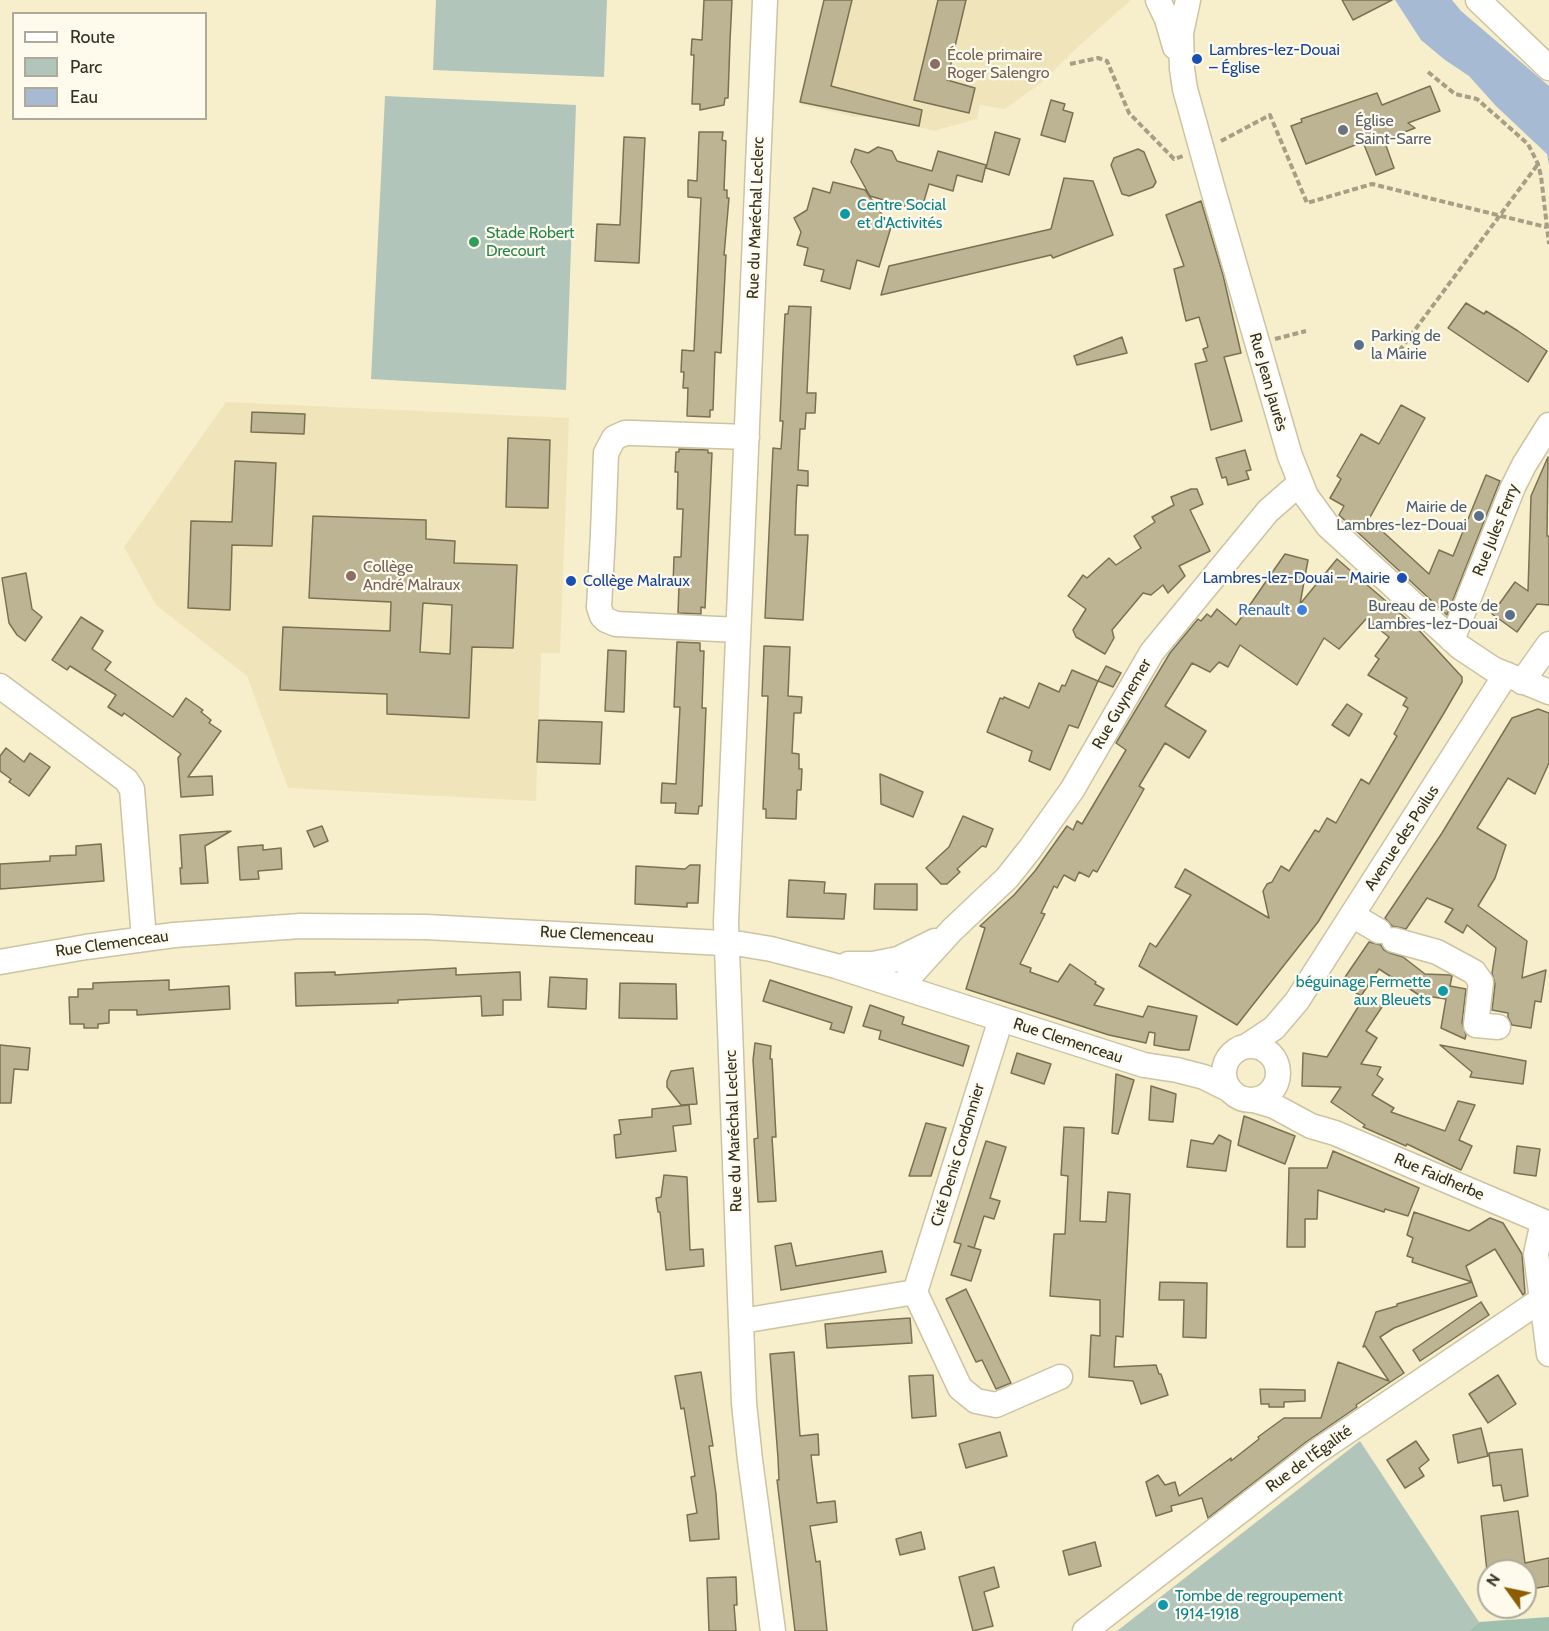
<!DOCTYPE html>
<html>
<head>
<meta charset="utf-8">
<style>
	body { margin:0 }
	#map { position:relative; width:1549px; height:1631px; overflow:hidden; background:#f7eecb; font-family:Cabin,sans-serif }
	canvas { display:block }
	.legend { position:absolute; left:12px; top:12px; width:195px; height:108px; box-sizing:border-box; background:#fefbed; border:2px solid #adaa9c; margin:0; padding:8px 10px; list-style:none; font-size:18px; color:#333022 }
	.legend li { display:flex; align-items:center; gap:12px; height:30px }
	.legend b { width:30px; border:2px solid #adaa9c }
	.north { position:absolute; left:1477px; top:1559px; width:60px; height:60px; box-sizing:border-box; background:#fefbed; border:2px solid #adaa9c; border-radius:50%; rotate:303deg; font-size:16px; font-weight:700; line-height:24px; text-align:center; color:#333022 }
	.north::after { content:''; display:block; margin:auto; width:21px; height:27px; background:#8c5d03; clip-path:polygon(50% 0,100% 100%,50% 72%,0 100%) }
</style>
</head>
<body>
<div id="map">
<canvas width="1549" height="1631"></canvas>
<ul class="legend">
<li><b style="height:8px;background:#fff"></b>Route</li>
<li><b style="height:16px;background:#b1c5bb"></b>Parc</li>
<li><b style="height:16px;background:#a7bad3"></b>Eau</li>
</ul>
<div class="north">N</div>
</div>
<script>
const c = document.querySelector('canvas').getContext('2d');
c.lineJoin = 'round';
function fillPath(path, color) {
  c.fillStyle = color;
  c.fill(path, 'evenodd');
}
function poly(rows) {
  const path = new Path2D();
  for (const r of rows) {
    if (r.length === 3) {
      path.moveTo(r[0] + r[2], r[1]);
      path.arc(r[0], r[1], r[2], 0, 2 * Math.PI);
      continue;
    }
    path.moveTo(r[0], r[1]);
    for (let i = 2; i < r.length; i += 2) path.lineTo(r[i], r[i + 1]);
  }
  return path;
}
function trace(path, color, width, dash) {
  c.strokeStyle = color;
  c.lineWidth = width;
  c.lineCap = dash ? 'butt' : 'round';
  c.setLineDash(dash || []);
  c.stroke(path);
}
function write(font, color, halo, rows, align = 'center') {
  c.font = font + ' Cabin,sans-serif';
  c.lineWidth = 4.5;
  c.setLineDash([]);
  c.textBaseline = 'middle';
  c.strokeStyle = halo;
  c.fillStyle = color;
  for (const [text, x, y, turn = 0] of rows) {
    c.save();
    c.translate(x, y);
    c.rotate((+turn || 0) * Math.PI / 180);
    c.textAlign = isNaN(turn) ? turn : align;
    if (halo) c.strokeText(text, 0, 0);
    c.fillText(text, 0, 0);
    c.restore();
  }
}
fillPath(poly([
	[824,0,1131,0,1079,46,1041,83,1005,109,980,105,977,119,934,131,903,123,873,117,854,117,800,104],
	[226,402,569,418,560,653,541,653,536,801,288,788,247,676,156,605,124,547]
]), '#f0e5ba');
fillPath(poly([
	[436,0,607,0,604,77,433,70],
	[385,96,576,105,566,390,371,379],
	[1360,1441,1479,1622,1468,1631,1117,1631]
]), '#b1c5bb');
fillPath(poly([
	[1549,1617,1549,1631,1468,1631,1479,1622]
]), '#9fbfaf');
fillPath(poly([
	[1395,0,1452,0,1461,11,1549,86,1549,165,1547,154,1496,106,1469,76,1445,60,1421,40]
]), '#a7bad3');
const building = poly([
	[704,0,732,0,730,41,728,98,725,98,724,105,700,110,700,104,692,104,694,55,691,55,692,39,702,40,704,0],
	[824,0,852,0,831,86,922,110,919,126,800,102,824,0],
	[938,0,966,0,947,80,975,88,969,113,914,100,938,0],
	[1342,0,1392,0,1353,20,1342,0],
	[1430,86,1440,111,1408,123,1415,128,1384,140,1394,168,1376,175,1363,142,1306,164,1291,126,1302,122,1301,119,1377,93,1382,105,1430,86],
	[1051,100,1065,104,1063,110,1073,113,1065,142,1041,135,1051,100],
	[699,132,723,132,722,140,726,141,724,190,727,190,727,198,729,198,724,255,726,255,721,353,715,352,713,410,710,410,710,417,687,416,688,388,683,388,684,372,681,372,682,350,694,351,701,198,688,197,688,180,697,181,699,132],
	[995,132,1020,139,1009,175,986,168,995,132],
	[624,137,645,138,639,263,595,261,597,224,620,225,624,137],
	[878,147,892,151,897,161,932,171,938,151,986,165,982,182,957,175,953,191,929,184,921,211,870,196,851,162,855,149,868,153,878,147],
	[1138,149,1144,152,1156,182,1153,187,1129,196,1122,194,1111,165,1114,158,1138,149],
	[1064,178,1093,181,1113,235,1053,258,1051,255,881,295,889,266,1051,229,1064,178],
	[833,182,865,190,891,227,879,267,857,260,850,289,821,281,824,270,804,265,808,248,797,245,801,232,794,218,807,210,813,188,830,193,833,182],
	[1201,201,1223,275,1241,353,1224,357,1242,421,1211,430,1195,364,1207,361,1203,349,1208,347,1199,317,1186,321,1174,269,1184,266,1166,215,1201,201],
	[1466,303,1484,314,1486,311,1518,331,1547,351,1528,382,1448,328,1466,303],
	[789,306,811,307,807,393,816,393,815,413,806,413,805,429,800,429,798,470,808,471,808,486,797,485,796,506,795,535,808,535,803,620,765,618,773,448,781,449,783,421,780,421,783,352,785,314,788,314,789,306],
	[1122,337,1127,353,1077,365,1074,356,1122,337],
	[1401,405,1425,418,1369,519,1429,574,1439,550,1453,556,1486,475,1500,481,1447,615,1339,515,1344,506,1330,498,1341,479,1337,476,1361,434,1379,444,1401,405],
	[252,412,305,414,304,434,251,432,252,412],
	[508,438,550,440,548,508,506,507,508,438],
	[679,449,708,450,708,453,712,453,705,608,701,607,701,614,678,613,679,586,673,585,674,557,681,557,683,509,677,509,678,472,675,472,676,452,679,452,679,449],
	[1245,450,1251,470,1246,471,1249,479,1228,485,1226,477,1222,478,1216,458,1245,450],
	[1548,457,1547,536,1549,536,1549,605,1537,604,1517,632,1492,614,1515,582,1528,591,1531,496,1548,457],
	[235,461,276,463,272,546,232,545,230,610,188,608,191,521,232,522,235,461],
	[1191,489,1197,489,1203,504,1190,510,1210,551,1179,566,1185,576,1168,593,1163,585,1151,595,1143,593,1112,630,1114,638,1105,654,1076,637,1073,630,1086,609,1068,596,1083,575,1087,578,1109,558,1116,565,1141,548,1134,536,1155,522,1152,517,1174,505,1171,497,1191,489],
	[313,516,426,520,426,539,455,541,454,563,517,565,513,648,472,647,469,718,387,714,387,694,280,690,283,627,390,631,391,602,309,598,313,516],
	[423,603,452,605,450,654,420,652,423,603],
	[1285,554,1308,560,1300,604,1337,559,1416,627,1462,677,1462,682,1444,713,1318,922,1237,1025,1139,966,1150,943,1156,947,1191,895,1175,887,1185,869,1269,918,1263,891,1267,884,1272,882,1281,866,1289,871,1315,830,1319,832,1327,818,1336,823,1361,779,1369,784,1397,736,1394,734,1408,708,1403,705,1407,698,1368,675,1379,659,1375,656,1389,637,1366,619,1339,649,1324,638,1297,685,1240,645,1228,667,1219,662,1210,672,1192,663,1165,706,1206,731,1189,758,1165,743,1139,786,1144,789,1097,872,1093,870,1089,877,1079,872,1075,881,1064,875,1057,888,1054,886,1041,913,1045,914,1020,964,1031,968,1030,972,1058,982,1070,964,1096,982,1095,984,1104,989,1094,1005,1143,1017,1148,1006,1197,1016,1189,1050,1180,1050,1154,1045,1155,1033,1149,1032,1146,1043,1109,1035,966,989,985,928,980,926,1014,895,1035,871,1067,826,1073,830,1077,821,1082,824,1126,750,1116,743,1170,653,1198,619,1201,621,1207,614,1211,617,1217,609,1236,625,1285,554],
	[26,573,32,609,42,617,25,641,17,635,9,623,2,578,26,573],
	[81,617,103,631,92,649,111,662,105,670,173,717,186,698,203,710,201,712,211,720,209,723,221,731,188,777,212,776,213,795,181,797,178,758,181,754,124,713,122,716,108,707,116,695,70,666,67,670,52,660,81,617],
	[677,642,700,643,700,651,704,651,702,708,706,708,702,806,699,806,698,814,675,813,676,803,661,803,662,783,676,784,680,707,674,707,677,642],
	[764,646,790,647,788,696,802,697,801,713,794,713,792,753,799,754,799,769,802,769,801,790,797,790,796,819,766,818,766,809,763,809,768,696,762,696,764,646],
	[608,650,626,651,624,712,605,711,608,650],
	[1106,666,1121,673,1113,687,1098,681,1078,728,1069,725,1050,770,1029,761,1032,751,987,732,1000,698,1003,699,1004,697,1029,708,1039,683,1059,692,1062,685,1065,686,1072,670,1098,681,1106,666],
	[1347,704,1362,714,1349,736,1332,725,1347,704],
	[1538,709,1549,713,1549,763,1535,794,1508,778,1477,828,1506,845,1495,878,1478,906,1527,941,1522,978,1546,970,1541,1002,1535,1001,1531,1028,1512,1025,1508,1017,1508,1013,1492,1010,1495,984,1492,973,1496,948,1467,925,1463,933,1445,922,1453,909,1427,898,1406,929,1392,926,1385,918,1442,833,1512,718,1538,709],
	[539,720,602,722,600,764,537,762,539,720],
	[6,748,24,762,30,753,50,767,29,796,9,782,11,779,0,771,0,756,6,748],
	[880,774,923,792,913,817,881,804,880,774],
	[963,816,993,829,986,847,982,846,957,869,960,872,947,884,941,884,926,868,949,847,963,816],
	[322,826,328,841,314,847,307,831,322,826],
	[231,831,205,846,208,883,181,884,180,868,182,868,180,835,231,831],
	[101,844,104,881,0,889,0,864,50,861,50,856,76,855,76,846,101,844],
	[263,845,263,850,281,848,282,869,258,871,259,879,240,880,238,847,263,845],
	[690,865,700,865,698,903,687,903,687,907,635,904,636,866,685,869,690,865],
	[789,880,825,882,824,893,846,894,844,919,787,917,789,880],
	[875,884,917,884,917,910,874,909,875,884],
	[1369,942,1381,945,1384,950,1390,953,1403,957,1425,974,1450,975,1452,976,1450,986,1466,989,1462,1023,1466,1035,1465,1039,1441,1028,1446,999,1419,995,1379,969,1361,996,1341,983,1369,942],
	[456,968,456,975,520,972,521,1000,503,1000,503,1015,482,1016,481,996,398,1000,398,1003,296,1006,295,973,335,972,335,975,456,968],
	[550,977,587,979,586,1009,548,1007,550,977],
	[169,980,169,990,229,986,230,1009,137,1015,137,1010,109,1010,109,1023,98,1024,98,1028,84,1028,84,1024,70,1024,69,997,78,997,78,989,93,989,93,983,169,980],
	[770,980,852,1007,844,1033,830,1029,832,1023,763,1001,770,980],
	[620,983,676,984,677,1019,619,1018,620,983],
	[1365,996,1382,1007,1366,1031,1377,1038,1361,1064,1381,1067,1377,1075,1383,1079,1372,1095,1394,1108,1391,1112,1445,1131,1458,1101,1475,1105,1459,1140,1472,1146,1461,1170,1407,1144,1406,1146,1363,1127,1365,1125,1331,1102,1341,1087,1302,1086,1303,1053,1327,1057,1365,996],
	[870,1005,904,1017,902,1024,969,1046,963,1066,879,1039,881,1031,863,1026,870,1005],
	[755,1043,771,1046,770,1059,772,1059,776,1137,772,1137,776,1201,758,1202,754,1139,758,1138,753,1060,755,1043],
	[0,1045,30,1048,28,1070,14,1069,11,1103,0,1103,0,1045],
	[1440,1045,1526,1061,1523,1084,1470,1077,1472,1072,1440,1045],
	[1017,1053,1051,1064,1044,1084,1011,1073,1017,1053],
	[693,1068,697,1104,681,1105,667,1087,667,1081,671,1071,693,1068],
	[1116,1074,1134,1080,1118,1134,1112,1133,1116,1074],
	[1151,1086,1176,1094,1173,1122,1149,1120,1151,1086],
	[689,1105,691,1124,673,1126,676,1151,616,1158,614,1135,621,1134,619,1120,652,1117,652,1109,689,1105],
	[1244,1116,1295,1136,1285,1164,1238,1145,1244,1116],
	[926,1123,946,1128,931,1176,909,1176,926,1123],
	[1064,1127,1084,1128,1080,1221,1106,1222,1108,1192,1130,1194,1123,1337,1116,1336,1114,1367,1156,1365,1159,1374,1161,1374,1168,1395,1141,1404,1133,1381,1089,1377,1091,1335,1100,1336,1100,1300,1050,1296,1054,1234,1065,1234,1068,1176,1061,1175,1064,1127],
	[1219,1135,1231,1141,1226,1171,1187,1167,1191,1140,1213,1144,1219,1135],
	[986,1141,1006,1147,990,1198,1000,1201,994,1219,984,1216,974,1248,968,1246,981,1250,971,1281,951,1275,961,1244,954,1242,986,1141],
	[1517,1146,1540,1149,1536,1176,1514,1173,1517,1146],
	[1333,1151,1419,1188,1408,1216,1385,1209,1384,1212,1318,1190,1317,1219,1305,1219,1305,1247,1287,1247,1289,1168,1327,1168,1333,1151],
	[664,1175,687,1177,690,1250,703,1249,704,1266,666,1270,660,1212,658,1212,656,1198,661,1197,664,1175],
	[1414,1212,1469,1231,1490,1218,1503,1223,1522,1254,1525,1293,1523,1295,1495,1249,1466,1266,1472,1282,1412,1262,1413,1258,1407,1256,1413,1238,1407,1235,1414,1212],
	[791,1243,796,1266,882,1251,886,1272,781,1290,775,1246,791,1243],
	[1160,1282,1207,1283,1206,1338,1183,1337,1184,1300,1159,1300,1160,1282],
	[1472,1282,1477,1296,1394,1328,1380,1337,1404,1373,1356,1405,1357,1407,1306,1442,1208,1518,1202,1498,1171,1506,1172,1511,1156,1516,1146,1482,1158,1475,1165,1485,1175,1482,1179,1496,1231,1458,1231,1461,1259,1439,1258,1437,1284,1418,1321,1418,1338,1362,1389,1381,1365,1346,1363,1347,1376,1312,1397,1306,1397,1304,1472,1282],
	[966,1289,1011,1383,996,1389,982,1360,976,1362,946,1299,966,1289],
	[1481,1302,1489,1315,1420,1361,1413,1350,1481,1302],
	[910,1318,912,1343,827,1348,825,1324,910,1318],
	[794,1352,800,1436,818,1434,819,1455,811,1455,817,1503,835,1501,837,1522,810,1526,816,1562,820,1561,827,1631,795,1631,777,1480,779,1480,778,1458,770,1354,794,1352],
	[701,1372,713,1446,709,1446,716,1494,719,1539,690,1541,687,1515,697,1513,691,1477,695,1476,684,1408,681,1409,675,1376,701,1372],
	[933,1375,936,1416,912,1418,909,1376,933,1375],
	[1498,1375,1516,1404,1488,1423,1469,1394,1498,1375],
	[1260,1389,1305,1390,1305,1401,1284,1402,1284,1407,1269,1407,1269,1404,1261,1404,1260,1389],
	[1481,1428,1488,1456,1458,1463,1453,1435,1481,1428],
	[1000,1432,1007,1456,966,1468,959,1444,1000,1432],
	[1416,1441,1429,1460,1419,1468,1424,1476,1405,1488,1387,1460,1416,1441],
	[1522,1449,1528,1496,1504,1501,1501,1485,1493,1486,1489,1453,1522,1449],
	[1518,1511,1525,1563,1549,1558,1549,1586,1525,1590,1525,1571,1487,1571,1481,1516,1518,1511],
	[921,1532,925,1549,900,1555,896,1539,921,1532],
	[1095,1542,1101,1566,1069,1575,1063,1551,1095,1542],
	[994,1567,999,1587,984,1592,993,1626,973,1631,959,1577,994,1567],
	[736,1577,737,1605,734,1605,736,1631,709,1631,707,1578,736,1577]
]);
fillPath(building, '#bdb493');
trace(building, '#7a7152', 1.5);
const minor = poly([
	[765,0,726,922,744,1403,750,1460,773,1631],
	[1158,0,1167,19,1175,47],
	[1188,0,1181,33,1182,69,1185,89,1213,190,1290,456,1306,496,1328,526,1460,647,1493,669,1549,692],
	[1478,0,1549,68],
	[738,630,616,624,606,620,602,616,599,607,603,534,606,453,614,438,625,433,633,433,747,437],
	[1452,640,1513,487,1524,465,1549,425],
	[1522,682,1549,644],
	[0,686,126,780,132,789,144,939],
	[1352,915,1379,931],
	[1394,940,1437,952,1474,972,1481,982,1476,1025,1498,1027],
	[0,962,86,947,174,935,300,926,426,927,741,944,771,949,836,966,1144,1065,1177,1070,1204,1077,1228,1089],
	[848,964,873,964,898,959,935,941],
	[901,986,952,930,1007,878,1030,849,1072,790,1152,652,1268,511,1300,483],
	[1001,1019,915,1292,960,1388,976,1401,996,1405,1060,1377],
	[1251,1073,27],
	[1247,1046,1274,1028,1297,1001,1506,674],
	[1254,1100,1274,1106,1311,1126,1335,1133,1549,1224],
	[1543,1222,1536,1254,1549,1354],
	[742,1321,915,1292],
	[1085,1631,1315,1453,1541,1300]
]);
trace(minor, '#ccc3a2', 27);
trace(poly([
	[1070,64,1098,58,1107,61,1129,113,1174,159,1183,156],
	[1428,72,1455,94,1477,99,1528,144,1538,164,1541,176,1549,244],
	[1221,141,1270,115,1307,203,1372,184,1546,227],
	[1275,339,1306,331],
	[1394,358,1538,164]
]), '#a69f85', 4, [6, 3]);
trace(minor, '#fff', 24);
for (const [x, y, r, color] of [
	[1197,59,6,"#1a4fb4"],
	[935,64,6,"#8d6e63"],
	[1343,130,6,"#6b7280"],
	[845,214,6,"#0f9aa8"],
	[474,242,6,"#2e9e5b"],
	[1359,345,6,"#5c6f8a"],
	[1479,516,6,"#5c6f8a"],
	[351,576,6,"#8d6e63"],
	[1402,578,6,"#1a4fb4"],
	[571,581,6,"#1a4fb4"],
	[1302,610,6,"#3f7fe0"],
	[1510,615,6,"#5c6f8a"],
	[1443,991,6,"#0f9aa8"],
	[1163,1605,6,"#0f9aa8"]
]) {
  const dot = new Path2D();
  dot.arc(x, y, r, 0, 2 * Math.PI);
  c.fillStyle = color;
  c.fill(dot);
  trace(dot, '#fefbed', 2);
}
write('16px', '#164399', '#fefbed', [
	["Lambres-lez-Douai",1209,50],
	["– Église",1209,68],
	["Lambres-lez-Douai – Mairie",1390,578,"right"],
	["Collège Malraux",583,581]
], 'left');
write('16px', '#785e54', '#fefbed', [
	["École primaire",947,55],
	["Roger Salengro",947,73],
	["Collège",363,567],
	["André Malraux",363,585]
], 'left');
write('16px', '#5b616d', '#fefbed', [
	["Église",1355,121],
	["Saint-Sarre",1355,139]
], 'left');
write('16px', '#0d838f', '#fefbed', [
	["Centre Social",857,205],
	["et d'Activités",857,223],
	["béguinage Fermette",1431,982,"right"],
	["aux Bleuets",1431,1000,"right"],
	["Tombe de regroupement",1175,1596],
	["1914-1918",1175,1614]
], 'left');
write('16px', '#333022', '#fefbed', [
	["Rue du Maréchal Leclerc",756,218,-88],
	["Rue Jean Jaurès",1268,382,74],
	["Rue Jules Ferry",1496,530,-68],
	["Rue Guynemer",1122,704,-60],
	["Avenue des Poilus",1402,838,-57],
	["Rue Clemenceau",597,935,3],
	["Rue Clemenceau",112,944,-8],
	["Rue Clemenceau",1068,1041,18],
	["Rue du Maréchal Leclerc",734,1131,-92],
	["Cité Denis Cordonnier",958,1155,-73],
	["Rue Faidherbe",1439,1177,23],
	["Rue de l'Égalité",1309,1459,-36]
]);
write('16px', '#27864d', '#fefbed', [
	["Stade Robert",486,233],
	["Drecourt",486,251]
], 'left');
write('16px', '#4e5e75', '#fefbed', [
	["Parking de",1371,336,"left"],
	["la Mairie",1371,354,"left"],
	["Mairie de",1467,507],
	["Lambres-lez-Douai",1467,525],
	["Bureau de Poste de",1498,606],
	["Lambres-lez-Douai",1498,624]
], 'right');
write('16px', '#366cbe', '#fefbed', [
	["Renault",1290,610]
], 'right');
</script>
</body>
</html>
